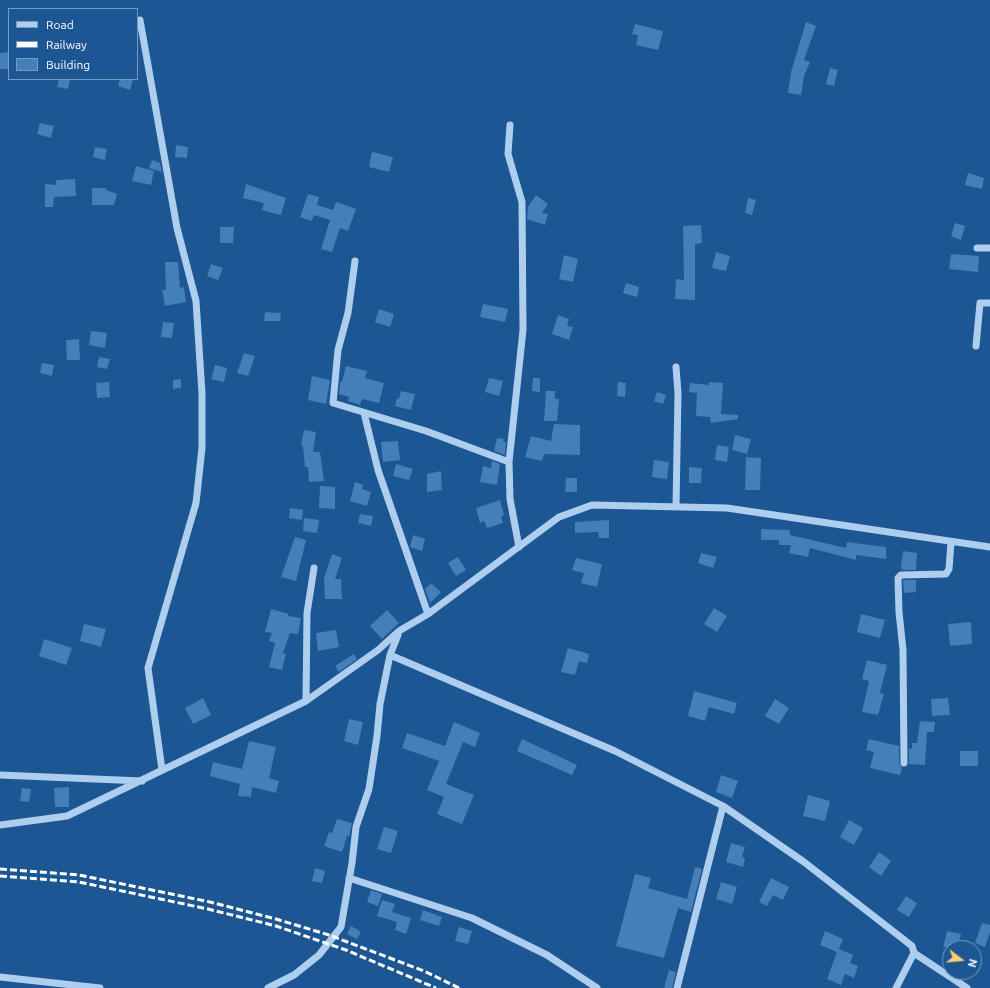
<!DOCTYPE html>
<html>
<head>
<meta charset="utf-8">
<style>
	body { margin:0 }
	#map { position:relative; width:990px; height:988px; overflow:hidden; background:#1c5693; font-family:Ubuntu,sans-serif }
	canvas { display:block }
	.legend { position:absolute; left:8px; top:8px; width:130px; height:72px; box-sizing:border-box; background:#1c5693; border:1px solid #779abe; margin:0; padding:5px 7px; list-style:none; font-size:12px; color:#fff }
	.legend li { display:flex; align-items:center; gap:8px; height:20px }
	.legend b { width:20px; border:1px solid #779abe }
	.north { position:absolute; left:942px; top:940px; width:40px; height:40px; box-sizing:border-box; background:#1c5693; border:1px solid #779abe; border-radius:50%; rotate:106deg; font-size:11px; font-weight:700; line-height:16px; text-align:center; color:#fff }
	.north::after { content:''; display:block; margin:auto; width:14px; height:18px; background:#ffcd6b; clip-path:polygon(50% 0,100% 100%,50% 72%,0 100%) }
</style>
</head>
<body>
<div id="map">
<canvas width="990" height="988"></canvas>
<ul class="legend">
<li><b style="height:5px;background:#adceef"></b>Road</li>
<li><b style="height:5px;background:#fff"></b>Railway</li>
<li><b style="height:11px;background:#447fb9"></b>Building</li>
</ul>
<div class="north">N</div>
</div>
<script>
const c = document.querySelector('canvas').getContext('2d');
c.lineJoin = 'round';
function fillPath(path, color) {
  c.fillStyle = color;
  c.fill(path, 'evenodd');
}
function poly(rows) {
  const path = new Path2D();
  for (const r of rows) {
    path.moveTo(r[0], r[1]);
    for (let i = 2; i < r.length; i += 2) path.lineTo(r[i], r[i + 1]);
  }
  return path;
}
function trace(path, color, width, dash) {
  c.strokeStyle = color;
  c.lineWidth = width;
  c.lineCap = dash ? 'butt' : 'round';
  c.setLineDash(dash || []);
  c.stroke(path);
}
fillPath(poly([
	[806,22,816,26,804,60,810,62,804,76,801,95,788,93,791,72],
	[635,24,663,31,658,50,636,45,638,35,632,34],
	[9,52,9,69,0,69,0,53],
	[830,68,838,70,834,86,826,84],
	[59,79,70,79,68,89,57,87],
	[120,79,133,79,130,90,118,86],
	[40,123,54,126,51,138,37,134],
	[176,145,188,147,187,158,175,157],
	[95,147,107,149,105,160,93,157],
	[372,152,393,157,389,172,369,167],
	[152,160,160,163,162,172,149,168],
	[136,166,154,171,151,185,132,181],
	[968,173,984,178,982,189,965,185],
	[75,179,76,196,54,197,53,207,45,207,45,184,56,185,56,180],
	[246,184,286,198,281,215,262,210,264,203,243,198],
	[92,188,106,188,106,190,117,194,114,205,92,205],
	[308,194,319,197,317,205,333,210,336,202,356,209,348,231,340,228,332,252,321,249,330,220,314,215,312,221,300,217],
	[536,195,548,204,542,213,548,214,545,225,527,219,528,207],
	[748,198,756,200,752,215,745,213],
	[955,223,965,226,961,240,951,236],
	[701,225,702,243,695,244,695,300,675,299,676,279,684,280,683,226],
	[220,227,234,227,233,243,220,243],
	[716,252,730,256,726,271,712,268],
	[951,254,979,256,978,272,949,269],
	[564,255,578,259,573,282,559,279],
	[165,262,178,262,180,288,184,287,186,302,165,306,162,290,166,290],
	[211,264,223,268,218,280,207,276],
	[626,283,639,287,637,297,623,293],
	[483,304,508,309,505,322,480,317],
	[379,309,394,314,390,327,375,322],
	[265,312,281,313,280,321,264,321],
	[558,315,569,319,567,326,573,327,569,340,552,334],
	[163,322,174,323,172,338,161,337],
	[91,331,107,333,105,348,89,345],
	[79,339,80,360,67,360,66,340],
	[244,353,255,356,248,376,237,373],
	[99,357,110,359,107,369,97,367],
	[42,363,54,365,52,376,40,373],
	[215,365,227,368,224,382,211,379],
	[346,366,367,371,365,378,384,383,379,403,362,399,360,405,348,401,349,397,339,394,340,382,342,382],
	[312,376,330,380,326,404,308,400],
	[489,378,503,381,499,396,485,392],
	[533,378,540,378,540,392,532,391],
	[181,379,181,388,173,389,173,380],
	[109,382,110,397,97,398,96,383],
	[618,382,626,383,625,397,617,396],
	[709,382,723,383,721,414,738,415,738,419,711,423,710,417,696,416,697,393,689,392,690,383,709,385],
	[401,391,415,394,411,410,395,406,397,398,399,399],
	[546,391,555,391,555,399,559,399,557,421,544,421],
	[657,392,666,395,663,404,654,401],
	[554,424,580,425,580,455,544,454,542,461,525,457,531,436,551,441],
	[304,430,316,432,313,452,320,452,324,481,309,482,308,467,305,467,303,446,301,446],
	[735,435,751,439,747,454,732,450],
	[497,438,504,439,503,442,506,442,505,455,494,451],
	[398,441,400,460,383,462,381,442],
	[717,445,729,447,727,462,715,460],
	[746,457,761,458,760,490,745,490],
	[654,460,669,462,667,479,652,477],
	[492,461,500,464,497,485,480,482,483,466,491,468],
	[396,464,413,469,409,480,393,476],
	[689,467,702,468,701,483,689,483],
	[441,471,442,490,427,492,427,474],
	[566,478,577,478,577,492,565,492],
	[355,482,363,485,362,489,371,492,367,506,350,501],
	[320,486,335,487,335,509,319,508],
	[500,500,504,515,501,517,503,523,487,528,484,521,480,523,476,508],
	[290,508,303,510,302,520,289,518],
	[360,514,373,516,371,526,358,523],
	[304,518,319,520,317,533,303,531],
	[609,520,609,538,599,538,598,532,575,533,575,522],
	[761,529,790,530,790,535,846,548,847,542,886,547,886,559,856,555,856,560,810,548,808,557,789,553,791,545,779,545,779,540,761,540],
	[413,535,425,539,422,551,410,547],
	[295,537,306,540,296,581,281,577],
	[903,551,917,553,916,570,903,570,901,568],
	[701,553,717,557,713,568,698,563],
	[332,554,342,558,335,579,341,579,342,599,325,599,324,578],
	[458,557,466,570,456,576,448,563],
	[576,558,602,564,597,587,581,583,584,573,572,570],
	[903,580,916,580,916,592,904,593],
	[431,583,441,592,430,603,425,589],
	[714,608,727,616,717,632,704,624],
	[271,609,289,614,288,616,301,618,298,634,290,633,283,653,286,654,282,670,269,667,275,643,269,641,272,633,265,632],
	[387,610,399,623,382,639,370,626],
	[861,614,885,620,880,638,857,632],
	[971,622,972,644,950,646,948,624],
	[84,624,106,629,101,647,80,641],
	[336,630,339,647,318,651,316,633],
	[44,639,72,648,66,665,39,656],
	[568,648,589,654,587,663,579,661,575,675,561,672],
	[354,654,357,659,339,672,335,666],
	[867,660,887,665,880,693,884,694,878,715,862,712,869,681,862,679],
	[694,691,737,703,734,714,709,707,705,721,688,716],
	[203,698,211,715,193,724,185,708],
	[948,698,950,715,932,716,931,699],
	[775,699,789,708,779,724,765,716],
	[349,719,363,722,358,745,344,741],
	[920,721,935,722,934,732,927,732,925,765,909,764,909,748,912,749,912,743,917,743],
	[454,722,480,733,475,747,463,742,446,784,474,795,462,824,437,814,444,797,427,790,439,761,402,748,407,733,445,746],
	[522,739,577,765,572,775,517,751],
	[869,739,899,746,899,763,902,768,900,775,870,768,874,752,866,750],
	[249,741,276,747,269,778,279,781,276,793,252,787,251,797,238,796,240,784,210,776,213,762,242,769],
	[960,751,978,751,978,766,960,766],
	[721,775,738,781,732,798,716,792],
	[69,787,69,807,55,807,54,788],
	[22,788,31,789,29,802,20,801],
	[808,795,830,801,825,821,803,816],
	[337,819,352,823,349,837,347,836,342,852,324,846,329,832,332,833],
	[849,820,863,828,854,845,840,837],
	[384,827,398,831,391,853,377,849],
	[731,843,745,847,742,857,745,858,743,867,726,862],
	[879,852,891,861,881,876,869,867],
	[695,867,702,869,691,912,678,908,664,958,616,946,635,874,651,878,648,888,687,899],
	[315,868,325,871,322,883,312,881],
	[771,878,789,887,783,900,773,895,767,906,759,902],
	[721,882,737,887,732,904,716,899],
	[371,890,382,894,378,906,367,902],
	[906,896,917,903,909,917,897,910],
	[382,900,395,904,392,912,411,918,406,934,395,930,397,922,377,916],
	[423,910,442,917,439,926,420,920],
	[982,923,990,925,990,932,985,947,975,943],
	[351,926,361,932,357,939,347,934],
	[459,927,472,931,468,944,455,941],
	[825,931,843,939,839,949,853,955,850,963,858,966,854,978,845,974,841,985,827,979,837,952,820,945],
	[947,931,961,934,957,948,943,947],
	[669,970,676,972,672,988,664,988]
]), '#447fb9');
trace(poly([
	[140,20,177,228,196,301,202,393,202,448,196,503,148,668,162,770],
	[510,125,508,154,522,202,523,330,509,462,510,499,519,547],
	[977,248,990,248],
	[355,261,348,313,338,350,333,403,426,431,509,462],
	[976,346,980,303,990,303],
	[364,413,378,470,428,614],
	[676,507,678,393,676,367],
	[390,655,615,751,723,806,804,862,912,946,914,953,967,988],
	[306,701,307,613,314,568],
	[904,763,903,650,899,612,898,578,901,575,946,574,949,569,951,542],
	[0,775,142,781],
	[0,825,67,816,306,701,378,650,399,631,428,614,559,517,592,505,727,508,990,547],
	[349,878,472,918,547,955,597,988],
	[0,977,100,988],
	[268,988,294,975,319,955,341,927,352,863,356,827,369,789,377,736,380,704,390,655,398,635],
	[677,988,723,806],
	[896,988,914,953]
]), '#adceef', 7);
trace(poly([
	[0,869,79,875,210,902,276,919,329,935,424,971,459,988],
	[0,876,79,882,208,909,276,926,346,950,436,988]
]), '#fff', 3, [7, 3]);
</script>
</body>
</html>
